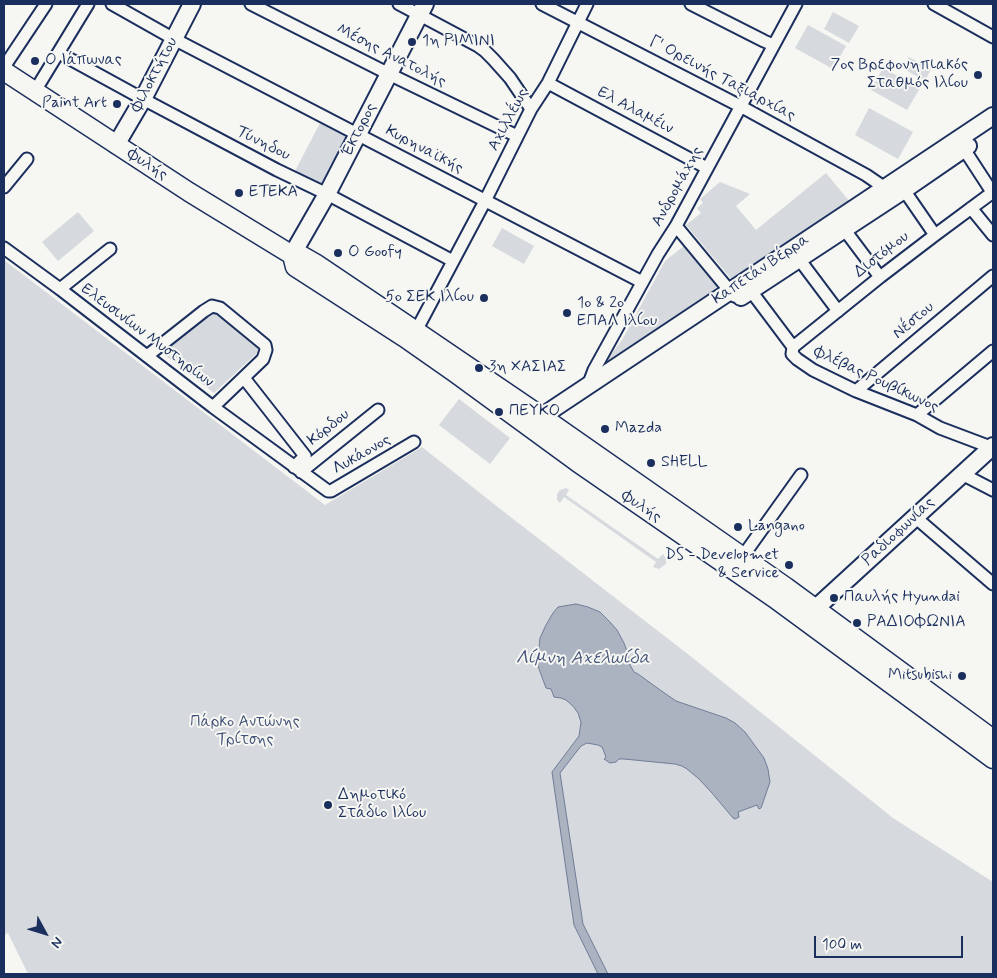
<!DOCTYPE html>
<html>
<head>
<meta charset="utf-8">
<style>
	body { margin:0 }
	#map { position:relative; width:997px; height:978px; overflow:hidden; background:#f6f6f2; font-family:Mynerve,sans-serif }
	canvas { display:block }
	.frame { position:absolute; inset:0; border:5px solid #1b2f5e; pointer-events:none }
	.north { position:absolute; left:20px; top:908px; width:50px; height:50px; -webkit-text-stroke:4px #f6f6f2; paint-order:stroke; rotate:129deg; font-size:14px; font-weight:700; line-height:20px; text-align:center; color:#1b2f5e }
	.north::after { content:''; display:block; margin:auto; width:18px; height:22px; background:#1b2f5e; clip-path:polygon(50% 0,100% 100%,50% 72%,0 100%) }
	.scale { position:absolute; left:814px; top:936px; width:149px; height:22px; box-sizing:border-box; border:2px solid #1b2f5e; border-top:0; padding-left:6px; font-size:15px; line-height:18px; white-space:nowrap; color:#1b2f5e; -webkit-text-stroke:4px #f6f6f2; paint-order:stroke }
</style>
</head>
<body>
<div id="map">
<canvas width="997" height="978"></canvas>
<div class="frame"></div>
<div class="north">N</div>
<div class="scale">100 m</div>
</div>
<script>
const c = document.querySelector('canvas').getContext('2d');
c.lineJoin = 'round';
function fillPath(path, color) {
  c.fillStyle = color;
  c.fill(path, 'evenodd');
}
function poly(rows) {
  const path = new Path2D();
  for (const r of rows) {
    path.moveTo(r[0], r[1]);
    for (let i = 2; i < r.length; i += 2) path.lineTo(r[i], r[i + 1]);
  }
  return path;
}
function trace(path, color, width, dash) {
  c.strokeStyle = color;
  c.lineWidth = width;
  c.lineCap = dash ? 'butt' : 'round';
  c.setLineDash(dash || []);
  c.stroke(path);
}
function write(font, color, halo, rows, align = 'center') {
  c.font = font + ' Mynerve,sans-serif';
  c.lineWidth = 4;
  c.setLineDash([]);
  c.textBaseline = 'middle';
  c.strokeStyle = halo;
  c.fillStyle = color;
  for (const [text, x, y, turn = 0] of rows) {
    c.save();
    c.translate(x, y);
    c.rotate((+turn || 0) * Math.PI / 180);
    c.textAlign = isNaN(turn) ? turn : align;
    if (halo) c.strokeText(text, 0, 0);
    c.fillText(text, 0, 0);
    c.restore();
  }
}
fillPath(poly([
	[833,12,859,26,849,43,824,29],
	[808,25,846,46,833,69,795,48],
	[909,57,931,69,925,81,902,68],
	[883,68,920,88,907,110,871,90],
	[869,108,913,132,898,159,855,135],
	[320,123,347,137,322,187,294,173],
	[826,173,850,202,732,280,686,225,701,213,697,208,703,203,700,199,720,182,750,194,736,206,756,230],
	[78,212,94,231,58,261,42,242],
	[502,228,534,246,524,264,492,246],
	[684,246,720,287,719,289,602,366,622,340,665,261],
	[4,260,325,505,422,447,499,508,689,655,893,818,993,882,993,974,28,974,8,933,4,935],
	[212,314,218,314,258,344,259,347,257,353,214,393,162,353],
	[459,399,510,438,490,464,439,425],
	[566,488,569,490,566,495,658,559,663,554,666,559,666,564,659,569,653,567,656,562,564,497,560,503,557,500,557,494,560,490]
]), '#d6d9dd');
const water = poly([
	[576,604,588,607,600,612,609,621,617,630,624,643,628,654,630,665,634,672,638,674,663,692,676,701,726,718,735,723,745,732,764,758,768,769,770,782,761,808,759,809,757,805,738,812,739,817,735,819,733,818,712,793,699,779,687,769,682,766,675,764,624,759,619,759,616,762,610,763,604,759,606,757,602,747,598,745,587,743,581,746,560,773,583,924,608,974,598,974,574,925,552,772,579,736,581,722,578,713,573,706,566,700,561,698,554,697,551,689,546,688,538,666,538,658,540,638,546,625,553,613,558,607,576,604]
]);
fillPath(water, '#abb2c0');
trace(water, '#717e99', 1);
const street = poly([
	[112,4,174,39,642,282],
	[251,4,389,74,517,136],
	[399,4,478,46,485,51,493,59,510,78,531,109],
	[542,4,740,106,866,175,885,188],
	[691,4,764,41,773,45],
	[934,4,993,37],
	[59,53,143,99,277,170,327,194,453,261],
	[4,67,46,4],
	[548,83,707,168],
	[35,91,88,4],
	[964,149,992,192],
	[4,187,27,159],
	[904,190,935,235],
	[971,208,993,235],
	[676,226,734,296],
	[844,229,880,277],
	[4,248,60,289,213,407,328,491,331,491,414,442],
	[799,259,838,311],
	[60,289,110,249],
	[751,291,793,347,792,354,797,359,813,370,856,391,917,415,940,428,993,448],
	[416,331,485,201,531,109,548,83,587,4],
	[793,347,880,277,935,235,993,192],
	[147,356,204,311,212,306,220,308,265,345,266,350,263,359,213,407],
	[244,378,305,456,294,467],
	[588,386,594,370,658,254,676,226,796,4],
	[856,391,993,276],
	[917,415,993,351],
	[301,472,378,410],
	[962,474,993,490],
	[915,517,993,584],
	[743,556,801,475]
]);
const secondary = poly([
	[116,145,143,99,192,4],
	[292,255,327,194,425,4],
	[741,297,904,190,968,146],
	[536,429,547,413,993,116],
	[808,618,816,608,993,446]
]);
const primary = poly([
	[4,71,189,192,292,255,301,255,315,263,416,331,544,418,786,587,993,739],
	[292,255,295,267,405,338,455,373,577,462,774,598,993,759]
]);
trace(street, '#1b2f5e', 15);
trace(secondary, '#1b2f5e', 20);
trace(primary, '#1b2f5e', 21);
trace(street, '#f6f6f2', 11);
trace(secondary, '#f6f6f2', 16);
trace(primary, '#f6f6f2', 18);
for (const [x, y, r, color] of [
	[412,42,5,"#1b2f5e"],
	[35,61,5,"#1b2f5e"],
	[978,75,5,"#1b2f5e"],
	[117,104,5,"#1b2f5e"],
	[239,193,5,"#1b2f5e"],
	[338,253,5,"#1b2f5e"],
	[484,298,5,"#1b2f5e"],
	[567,313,5,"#1b2f5e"],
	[479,368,5,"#1b2f5e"],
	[499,412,5,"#1b2f5e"],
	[605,429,5,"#1b2f5e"],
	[651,463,5,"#1b2f5e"],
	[738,527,5,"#1b2f5e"],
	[789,565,5,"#1b2f5e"],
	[834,598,5,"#1b2f5e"],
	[857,623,5,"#1b2f5e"],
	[962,676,5,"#1b2f5e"],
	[328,805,5,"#1b2f5e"]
]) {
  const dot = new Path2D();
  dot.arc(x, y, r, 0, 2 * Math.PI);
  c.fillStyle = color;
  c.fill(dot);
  trace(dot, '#f6f6f2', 2);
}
write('16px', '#1b2f5e', '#f6f6f2', [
	["1η ΡΙΜΙΝΙ",422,42],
	["Ο Ιάπωνας",45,61],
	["7ος Βρεφονηπιακός",968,66,"right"],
	["Σταθμός Ιλίου",968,84,"right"],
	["Paint Art",107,104,"right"],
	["ΕΤΕΚΑ",249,193],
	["Ο Goofy",348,253],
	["5ο ΣΕΚ Ιλίου",474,298,"right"],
	["1ο & 2ο",577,304],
	["ΕΠΑΛ Ιλίου",577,322],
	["3η ΧΑΣΙΑΣ",489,368],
	["ΠΕΥΚΟ",509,412],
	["Mazda",615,429],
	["SHELL",661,463],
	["Langano",748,527],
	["DS - Developmet",779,556,"right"],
	["& Service",779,574,"right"],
	["Παυλής Hyundai",844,598],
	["ΡΑΔΙΟΦΩΝΙΑ",867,623],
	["Mitsubishi",952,676,"right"],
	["Δημοτικό",338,796],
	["Στάδιο Ιλίου",338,814]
], 'left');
write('16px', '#1b2f5e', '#f6f6f2', [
	["Μέσης Ανατολής",391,56,27],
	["Φιλοκτήτου",155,75,-62],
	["Γ' Ορεινής Ταξιαρχίας",722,79,28],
	["Ελ Αλαμέιν",635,111,28],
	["Αχιλλέως",509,120,-62],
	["Έκτορος",360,130,-63],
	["Τύνηδου",263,144,27],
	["Κυρηναϊκής",424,150,28],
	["Φυλής",147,165,33],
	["Ανδρομάχης",678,187,-61],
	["Διστόμου",882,255,-38],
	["Καπετάν Βέρρα",761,270,-34],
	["Νέστου",914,321,-40],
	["Ελευσινίων Μυστηρίων",147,336,37],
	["Φλέβας Ρουβίκωνος",876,380,25],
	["Κόρδου",329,428,-39],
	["Λυκάονος",362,455,-30],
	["Φυλής",641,507,34],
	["Ραδιοφωνίας",899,532,-43]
]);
write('16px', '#405177', '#f6f6f2', [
	["Πάρκο Αντώνης",245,723],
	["Τρίτσης",245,741]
]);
write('italic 18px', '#46567b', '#f6f6f2', [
	["Λίμνη Αχελωίδα",583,659]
]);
</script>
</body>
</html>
